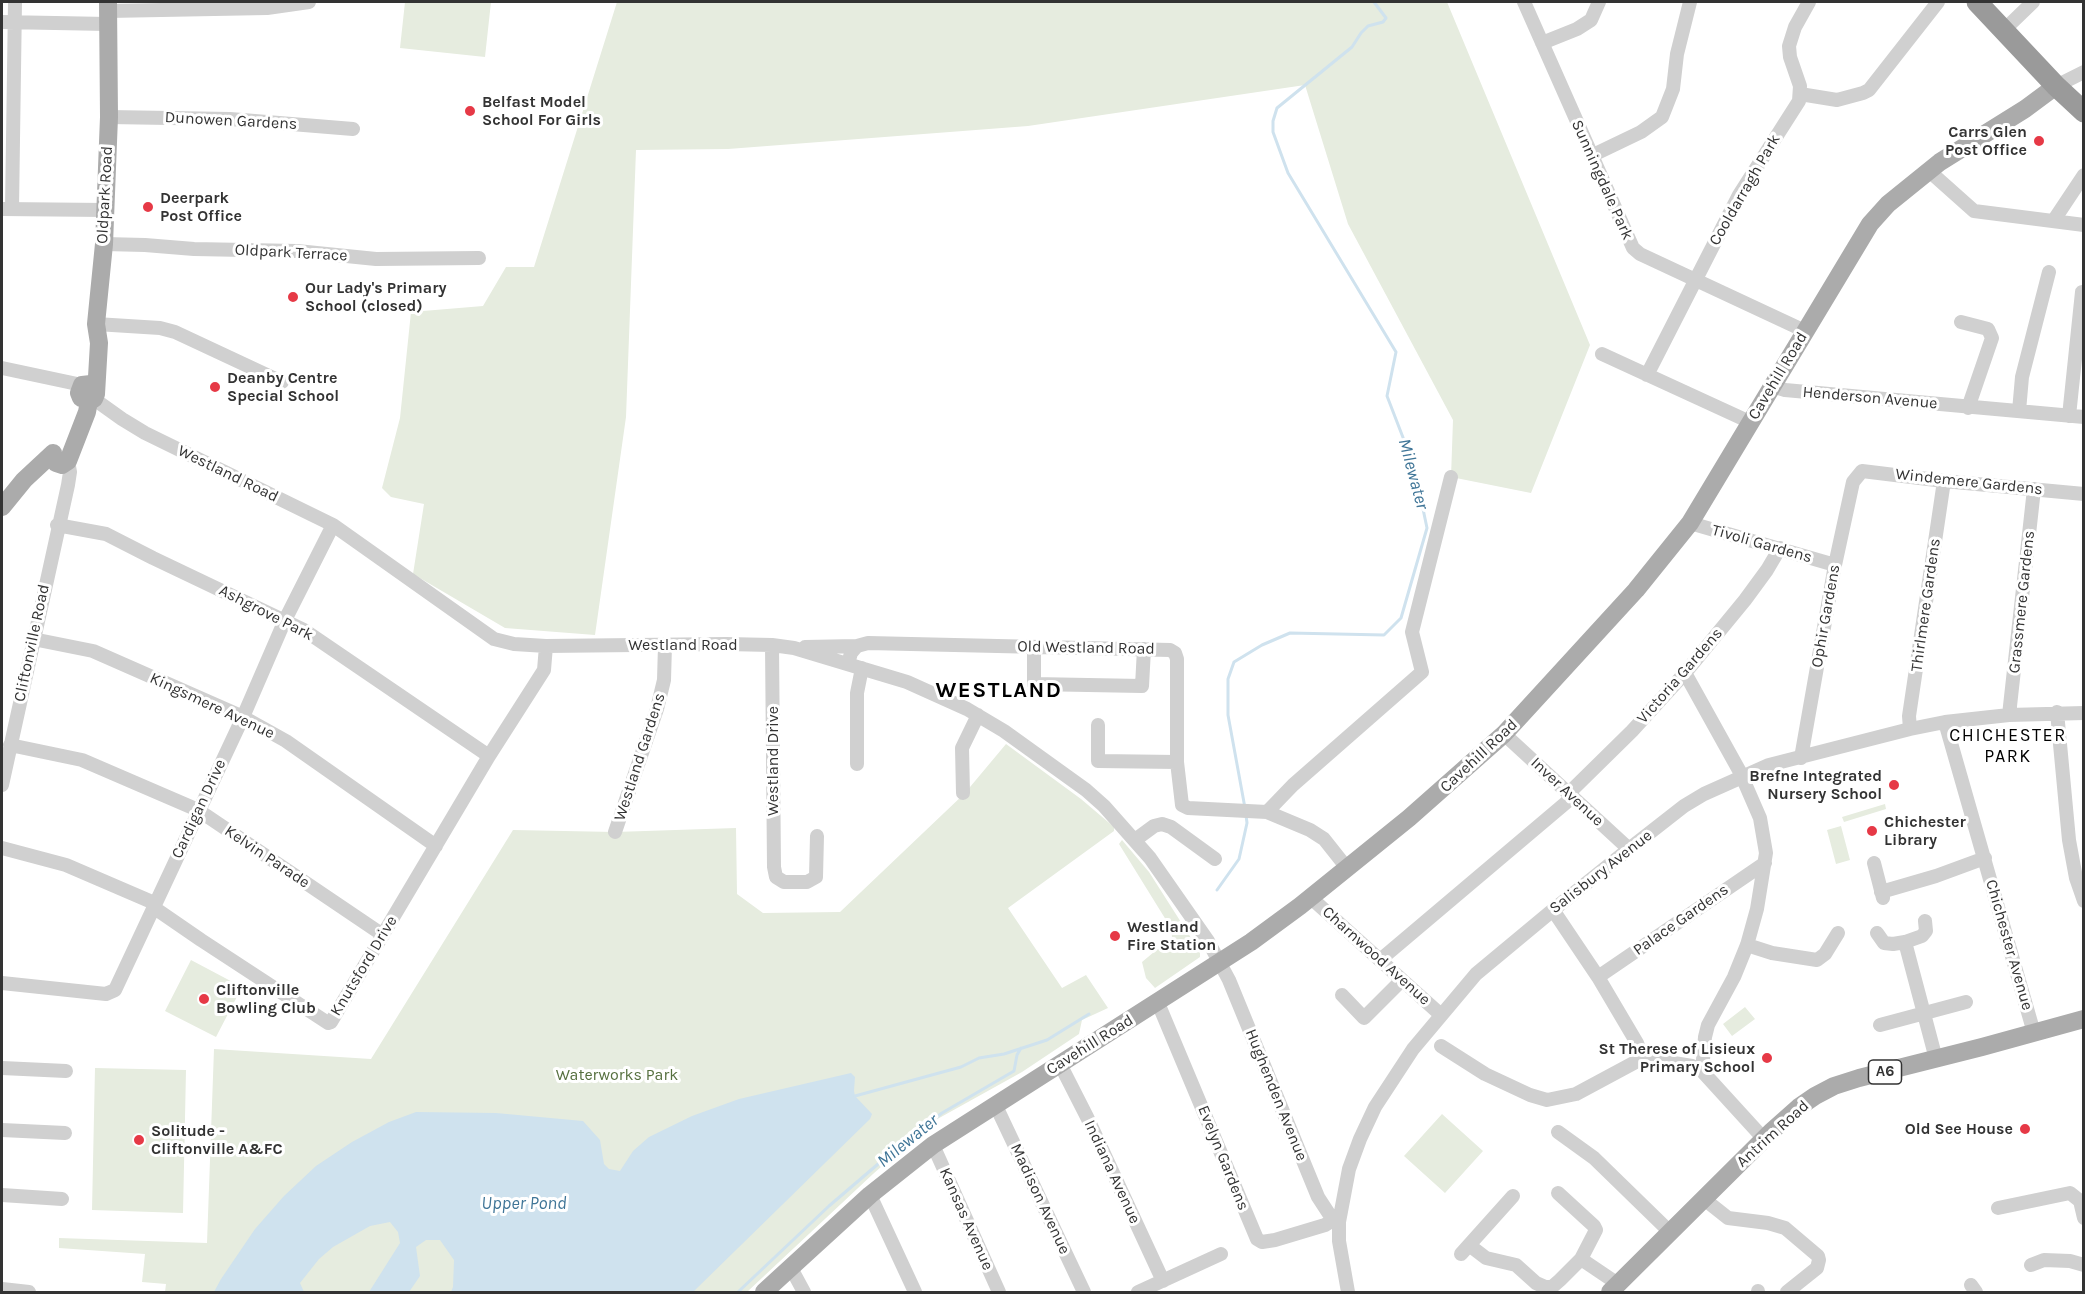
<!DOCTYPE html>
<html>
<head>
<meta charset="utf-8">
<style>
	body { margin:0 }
	#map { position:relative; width:2085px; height:1294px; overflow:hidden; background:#fff; font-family:Karla,sans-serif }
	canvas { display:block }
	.frame { position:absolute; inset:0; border:3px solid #333; pointer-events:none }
</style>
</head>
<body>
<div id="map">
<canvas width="2085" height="1294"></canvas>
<div class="frame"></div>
</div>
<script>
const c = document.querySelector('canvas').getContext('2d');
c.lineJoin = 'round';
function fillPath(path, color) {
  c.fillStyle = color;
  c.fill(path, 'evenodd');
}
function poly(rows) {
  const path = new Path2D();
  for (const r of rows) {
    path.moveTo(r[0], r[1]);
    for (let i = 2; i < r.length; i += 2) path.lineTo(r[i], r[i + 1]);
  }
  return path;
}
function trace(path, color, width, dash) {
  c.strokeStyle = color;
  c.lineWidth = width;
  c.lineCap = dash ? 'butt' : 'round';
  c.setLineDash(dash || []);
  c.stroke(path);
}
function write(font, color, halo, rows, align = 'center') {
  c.font = font + ' Karla,sans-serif';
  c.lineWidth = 6;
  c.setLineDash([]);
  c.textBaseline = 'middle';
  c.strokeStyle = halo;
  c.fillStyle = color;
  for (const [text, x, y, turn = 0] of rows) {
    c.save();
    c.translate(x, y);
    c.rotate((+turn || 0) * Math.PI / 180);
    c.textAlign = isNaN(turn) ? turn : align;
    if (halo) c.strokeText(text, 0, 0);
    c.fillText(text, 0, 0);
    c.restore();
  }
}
fillPath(poly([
	[405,2,491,2,485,57,400,48],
	[617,2,1447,2,1590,345,1531,493,1451,477,1453,420,1348,224,1305,85,1028,126,728,149,636,150,626,417,595,635,505,628,413,574,424,504,391,497,382,488,400,418,411,312,483,306,506,267,534,267],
	[1006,744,1081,799,1114,827,1114,831,1008,908,1062,988,1086,975,1108,1008,1082,1020,1079,1034,1022,1072,932,1122,873,1174,747,1292,165,1292,166,1284,142,1282,145,1254,59,1248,59,1238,207,1243,214,1049,371,1059,513,830,615,832,736,828,737,894,763,913,840,912,965,793],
	[1885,804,1886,809,1844,822,1842,817],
	[1841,826,1850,860,1836,864,1827,830],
	[1122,840,1149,872,1200,952,1200,957,1155,988,1146,978,1142,962,1172,937,1171,928,1119,844],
	[191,960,242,987,216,1037,165,1011],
	[1745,1007,1755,1019,1732,1036,1723,1024],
	[95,1068,186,1070,183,1213,92,1210],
	[1442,1114,1483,1151,1445,1193,1404,1156]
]), '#e6ecdf');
fillPath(poly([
	[851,1073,855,1077,854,1091,855,1096,872,1114,870,1119,693,1292,451,1292,453,1287,454,1260,440,1240,426,1240,416,1247,420,1276,409,1292,369,1292,400,1243,398,1232,390,1222,370,1226,333,1247,319,1259,300,1283,304,1292,214,1292,221,1279,255,1229,284,1196,316,1166,352,1142,389,1122,416,1112,496,1113,583,1121,600,1140,604,1164,609,1169,620,1171,633,1151,649,1137,692,1116,739,1099]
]), '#cfe2ee');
trace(poly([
	[1245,808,1228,715,1228,679,1234,662,1262,645,1290,633,1384,635,1401,618,1427,528,1414,466,1387,396,1396,352,1288,173,1273,132,1273,121,1277,108,1352,47,1361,33,1368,26,1383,22,1386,18,1374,2],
	[1217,890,1239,859,1247,823,1246,815],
	[855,1096,961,1067,979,1058,1004,1054,1047,1040,1089,1014],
	[738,1292,829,1206,905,1141,942,1113,1014,1071,1017,1055,1021,1048]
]), '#cfe2ee', 3);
trace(poly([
	[1524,2,1633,248,1640,254,1805,331],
	[108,11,267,8,309,2],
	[2,22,108,24],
	[2004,30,2033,2],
	[1542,43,1577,29,1591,20,1599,2],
	[2056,86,2084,72],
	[1800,94,1837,100,1863,93,1869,90,1938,2],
	[109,117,230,119,353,129],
	[1591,156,1641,132,1662,117,1673,89,1677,54,1690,2],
	[1928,170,1974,211,2084,225],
	[2,209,105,210],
	[12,209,15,2],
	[2054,220,2084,175],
	[104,244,145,245,194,249,297,251,376,259,479,258],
	[1961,322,1988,329,1992,338,1968,408],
	[96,324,160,328,175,332,282,382],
	[1602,354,1750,422],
	[2,368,82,385],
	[1647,375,1739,195,1799,101,1800,86,1790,57,1789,46,1795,27,1809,2],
	[1772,386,1785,390,2084,417],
	[94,399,122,419,145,433,333,525,494,639,514,644,546,646,726,644,772,645,794,648,907,682,967,709,1004,731,1086,790,1104,806,1150,858,1208,941,1229,980,1318,1197,1333,1220,1339,1222],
	[2019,411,2022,377,2049,272],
	[2069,416,2082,292],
	[1690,523,1835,565],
	[57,525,106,534,153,558,304,630,489,756],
	[33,639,93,651,243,717,286,741,436,846],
	[772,645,774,867,776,877,784,882,807,882,816,877,817,836],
	[805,647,857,646],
	[1034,647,1034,684,1142,686,1144,649],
	[848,664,851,653,857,646,868,643,1170,650,1175,653,1177,659,1177,762,1182,805,1188,808,1267,812,1310,830,1324,839,1347,868],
	[1685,673,1740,772,1760,818,1766,853,1757,909,1747,945,1734,977,1708,1025,1705,1037,1702,1071],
	[2057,712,2069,840,2076,878,2084,901],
	[2009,715,2034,489],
	[1945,722,2034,1033],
	[1098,725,1098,761,1177,762],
	[1910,729,1909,716,1944,481],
	[1504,734,1629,849],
	[10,745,82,760,198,810,383,935],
	[1801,758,1835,565,1853,482,1862,471,1944,481,2084,494],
	[857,764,857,693,862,668],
	[2,785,68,485,70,472,68,461],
	[963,793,962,748,978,715],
	[1267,812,1293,785,1422,672,1412,632,1451,477],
	[615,832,657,709,664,680,665,645],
	[1135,840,1154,826,1162,824,1171,827,1215,859],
	[2,848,66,865,152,902,153,907,201,940,328,1023,331,1022,489,756,544,670,546,646],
	[1874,863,1883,898],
	[1881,892,1936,876,1985,858],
	[1310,897,1441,1015],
	[1553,910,1598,977,1637,1043,1643,1058],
	[1877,933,1884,943,1893,944,1905,942,1922,936,1926,931,1925,921],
	[1905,942,1936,1059],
	[1747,945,1772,953,1817,960,1825,954,1838,933],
	[1380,960,1568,801,1569,795,1573,789,1632,731,1685,673,1745,600,1767,570,1780,548],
	[1598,977,1765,863],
	[2,983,106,994,115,990,243,717,285,620,333,525],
	[1342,995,1364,1018,1402,980],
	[1158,1003,1257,1239,1262,1242,1275,1240,1325,1225,1333,1220],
	[1880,1025,1966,1002],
	[1441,1046,1485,1074,1530,1095,1547,1100,1576,1094,1643,1058,1692,1066,1702,1071,1764,1139],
	[1060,1064,1087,1117,1163,1281],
	[2,1068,66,1071],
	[996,1106,1084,1292],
	[2,1130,65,1133],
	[1558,1132,1594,1158,1670,1232],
	[933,1145,999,1292],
	[1558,1193,1594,1226,1596,1230,1581,1259],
	[2,1195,62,1199],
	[870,1195,915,1292],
	[1704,1199,1728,1218,1768,1223,1785,1228,1818,1256,1819,1260,1817,1268,1787,1292],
	[1998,1208,2070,1193,2080,1201,2084,1218],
	[1469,1245,1486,1258,1516,1265,1536,1283,1545,1287,1552,1287,1560,1280,1581,1259,1618,1284],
	[1461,1254,1513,1196],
	[2031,1265,2044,1260,2070,1261,2084,1265],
	[791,1268,804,1292],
	[1971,1285,1976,1292],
	[2,1289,29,1292],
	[1758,1291,1758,1292],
	[1138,1292,1221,1254],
	[1348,1292,1339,1241,1339,1222,1349,1169,1360,1139,1375,1107,1413,1049,1476,974,1553,910,1629,849,1684,806,1704,794,1769,765,1910,729,1945,722,2009,715,2084,713]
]), '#d0d0d0', 14);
trace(poly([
	[81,398,79,393,82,385,91,384,95,388],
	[89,401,94,399,96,394,99,343,96,324,104,244,109,117,108,2],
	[56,463,62,465,68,461,87,412,89,401],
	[2,507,24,480,53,453],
	[764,1292,870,1195,933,1145,1251,942,1300,906,1409,818,1504,734,1636,590,1690,523,1870,224,1888,204,1940,162,2025,109,2056,86],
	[1610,1292,1772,1131,1799,1107,1815,1096,1834,1086,1859,1078,1982,1047,2084,1019]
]), '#ababab', 18);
trace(poly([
	[1977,2,2056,86,2084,112]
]), '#9a9a9a', 21);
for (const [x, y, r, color] of [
	[470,111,6,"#e63946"],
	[2039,141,6,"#e63946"],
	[148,207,6,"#e63946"],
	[293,297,6,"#e63946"],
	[215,387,6,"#e63946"],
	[1894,785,6,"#e63946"],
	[1872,831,6,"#e63946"],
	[1115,936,6,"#e63946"],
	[204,999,6,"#e63946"],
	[1767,1058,6,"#e63946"],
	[2025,1129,6,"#e63946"],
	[139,1140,6,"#e63946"]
]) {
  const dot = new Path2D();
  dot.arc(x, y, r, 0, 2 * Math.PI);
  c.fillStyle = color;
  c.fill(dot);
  trace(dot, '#fff', 2);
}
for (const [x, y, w] of [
	[1885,1072,33]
]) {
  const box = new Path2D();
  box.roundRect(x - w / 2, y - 12, w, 24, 4.5);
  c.fillStyle = '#fff';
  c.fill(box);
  trace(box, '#333', 1.5);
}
write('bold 15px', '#333', null, [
	["A6",1885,1072]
]);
write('bold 16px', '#333', '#fff', [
	["Belfast Model",482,102],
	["School For Girls",482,120],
	["Carrs Glen",2027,132,"right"],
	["Post Office",2027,150,"right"],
	["Deerpark",160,198],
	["Post Office",160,216],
	["Our Lady's Primary",305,288],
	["School (closed)",305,306],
	["Deanby Centre",227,378],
	["Special School",227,396],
	["Brefne Integrated",1882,776,"right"],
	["Nursery School",1882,794,"right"],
	["Chichester",1884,822],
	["Library",1884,840],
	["Westland",1127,927],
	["Fire Station",1127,945],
	["Cliftonville",216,990],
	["Bowling Club",216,1008],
	["St Therese of Lisieux",1755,1049,"right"],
	["Primary School",1755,1067,"right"],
	["Old See House",2013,1129,"right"],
	["Solitude -",151,1131],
	["Cliftonville A&FC",151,1149]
], 'left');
write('16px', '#333', '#fff', [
	["Dunowen Gardens",231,121,3],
	["Sunningdale Park",1602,180,66],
	["Cooldarragh Park",1745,190,-60],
	["Oldpark Road",105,195,-87],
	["Oldpark Terrace",291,253,3],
	["Cavehill Road",1778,376,-59],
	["Henderson Avenue",1870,398,5],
	["Westland Road",228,474,26],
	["Windemere Gardens",1969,482,6],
	["Tivoli Gardens",1762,544,16],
	["Grassmere Gardens",2022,602,-84],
	["Thirlmere Gardens",1926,605,-82],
	["Ashgrove Park",266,613,27],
	["Ophir Gardens",1826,616,-80],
	["Cliftonville Road",32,643,-78],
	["Westland Road",683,645],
	["Old Westland Road",1086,648,1],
	["Victoria Gardens",1680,676,-49],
	["Kingsmere Avenue",212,706,25],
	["Cavehill Road",1479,756,-43],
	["Westland Gardens",640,757,-72],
	["Westland Drive",773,761,-90],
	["Inver Avenue",1567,792,43],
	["Cardigan Drive",199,809,-65],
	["Kelvin Parade",267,857,34],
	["Salisbury Avenue",1601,872,-38],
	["Palace Gardens",1681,920,-35],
	["Chichester Avenue",2009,945,74],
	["Charnwood Avenue",1376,956,42],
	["Knutsford Drive",364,966,-59],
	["Cavehill Road",1090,1045,-32],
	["Hughenden Avenue",1276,1095,68],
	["Antrim Road",1773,1134,-42],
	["Evelyn Gardens",1223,1158,68],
	["Indiana Avenue",1112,1172,65],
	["Madison Avenue",1040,1199,65],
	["Kansas Avenue",966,1219,66]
]);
write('16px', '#56703f', '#fff', [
	["Waterworks Park",617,1075]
]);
write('italic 18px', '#3f7597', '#fff', [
	["Milewater",1413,474,75],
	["Milewater",908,1141,-39],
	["Upper Pond",524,1204]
]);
c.letterSpacing = '1.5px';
write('18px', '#000', '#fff', [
	["CHICHESTER",2008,736],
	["PARK",2008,757]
]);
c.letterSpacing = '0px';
c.letterSpacing = '1.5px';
write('bold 22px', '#000', '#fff', [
	["WESTLAND",999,691]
]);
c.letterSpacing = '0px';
</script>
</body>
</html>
